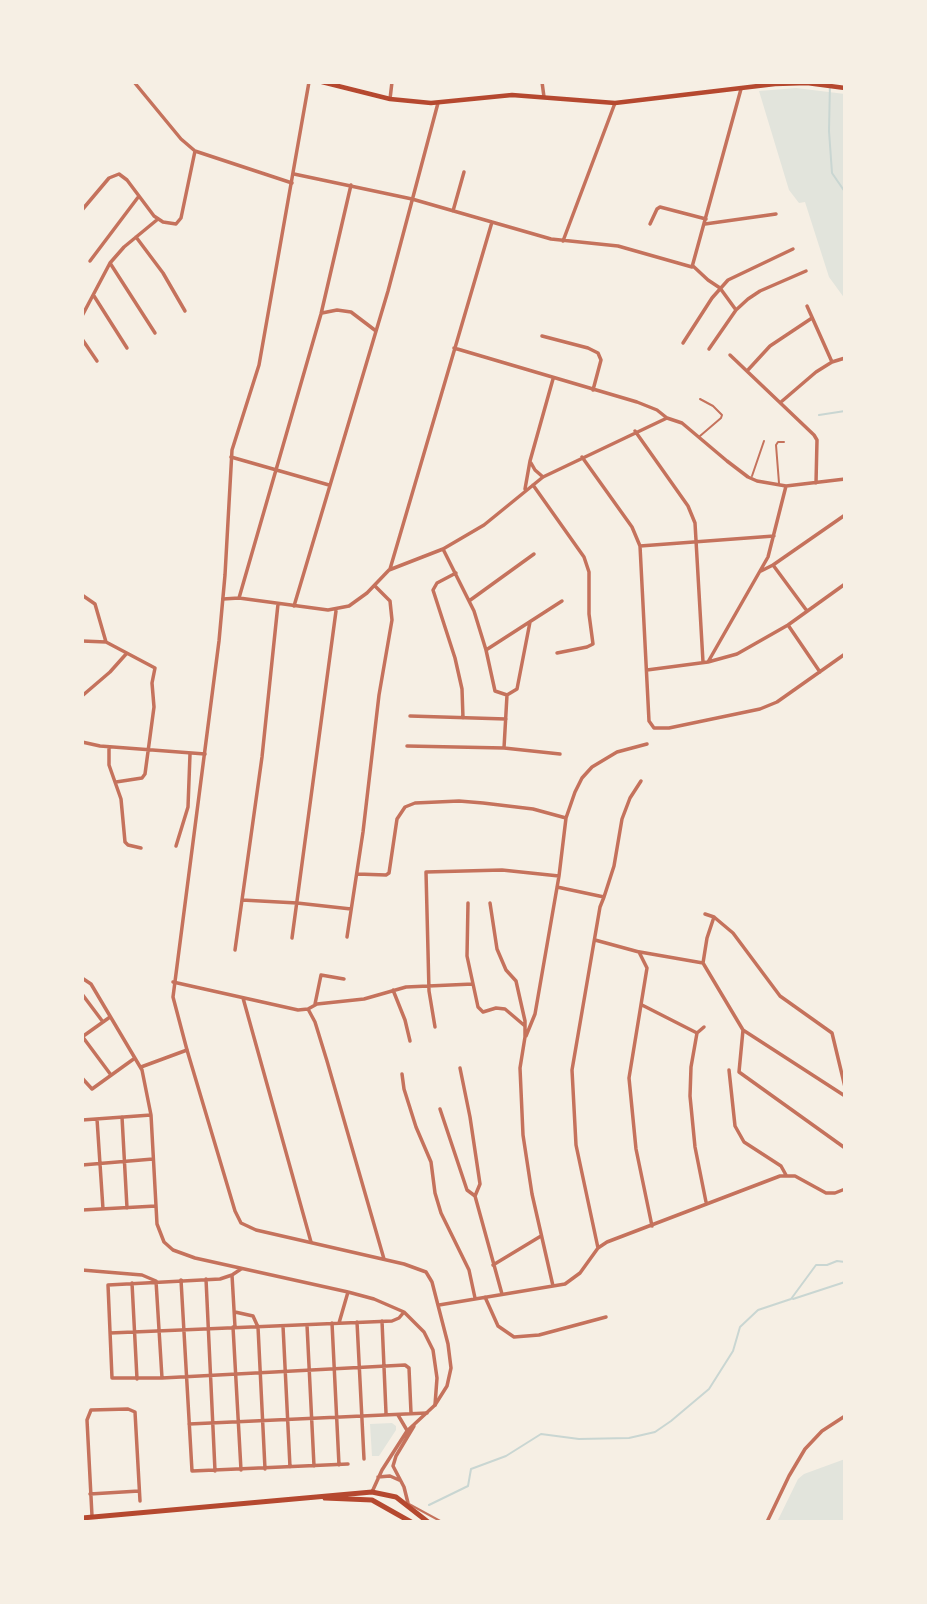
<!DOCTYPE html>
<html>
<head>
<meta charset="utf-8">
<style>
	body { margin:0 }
	#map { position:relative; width:927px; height:1604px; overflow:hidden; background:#f6efe4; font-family:Poppins,sans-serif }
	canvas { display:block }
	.frame { position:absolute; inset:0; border:84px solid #f6efe4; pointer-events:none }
</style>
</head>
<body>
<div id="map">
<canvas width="927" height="1604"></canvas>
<div class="frame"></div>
</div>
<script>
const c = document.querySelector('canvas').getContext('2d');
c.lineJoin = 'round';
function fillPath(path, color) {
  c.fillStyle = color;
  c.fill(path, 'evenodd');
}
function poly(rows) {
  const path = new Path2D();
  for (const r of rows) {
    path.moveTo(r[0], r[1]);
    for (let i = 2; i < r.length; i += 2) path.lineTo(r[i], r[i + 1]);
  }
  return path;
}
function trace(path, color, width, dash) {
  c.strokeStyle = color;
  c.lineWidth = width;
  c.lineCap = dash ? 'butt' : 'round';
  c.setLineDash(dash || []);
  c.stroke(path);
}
fillPath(poly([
	[796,88,845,94,845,299,829,277,805,202,799,203,789,190,759,91],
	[392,1423,396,1426,396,1430,379,1456,372,1456,370,1424],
	[845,1459,845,1522,777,1522,798,1479,804,1474]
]), '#e2e4dc');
trace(poly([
	[830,82,829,131,832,173,845,192],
	[819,415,845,411],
	[793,1299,845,1282],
	[429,1505,468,1486,471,1469,506,1456,541,1434,579,1439,629,1438,655,1432,671,1421,709,1389,733,1351,740,1327,758,1310,791,1299,816,1265,827,1265,837,1261,845,1262]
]), '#c9d6d2', 2);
trace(poly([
	[700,436,721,418,722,415,713,406,700,399],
	[752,476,764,441],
	[779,483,776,445,778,442,784,442],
	[409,1504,442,1522]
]), '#c5725c', 2);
trace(poly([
	[134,82,181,139,195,151,292,183],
	[542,82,544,97],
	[390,99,392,82],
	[294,174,412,199,551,239,618,246,692,267,741,89],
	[82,210,109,178,119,174,127,180,154,216,163,222,176,224,181,218,195,151],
	[453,211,464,172],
	[650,224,657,209,660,207,706,219],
	[705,224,776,214],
	[136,237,163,273,185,311],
	[563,241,615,103],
	[90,261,139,196],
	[110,263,155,333],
	[693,266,708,280,720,288,736,310],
	[94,296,127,348],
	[322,313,337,310,351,312,376,331],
	[82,316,110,263,124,247,158,219],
	[542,336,588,348,598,353,601,360,593,390],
	[82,339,97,361],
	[683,343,712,298,728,280,793,249],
	[454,348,637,402,657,410,667,418],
	[709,349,736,310,748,299,760,291,806,271],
	[730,355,814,435,817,440,816,483],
	[832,362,845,358],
	[747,371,770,346,812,318],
	[781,402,816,372,832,362,807,306],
	[635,431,688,506,695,523,703,662],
	[231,457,329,485],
	[582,457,632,527,640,546,649,721,654,728,669,728,760,709,777,702,845,654],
	[531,463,535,470,543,477],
	[533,485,584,557,589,572,589,614,593,644,587,647,557,653],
	[525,489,530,461,553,379],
	[640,546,774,536],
	[443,549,474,611,486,650,495,691,507,695,504,748],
	[773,565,807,611],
	[390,569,492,222],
	[761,571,773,565,845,515],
	[456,573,437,583,433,590,455,658,462,689,463,718],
	[82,595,95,604,106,642],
	[239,598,321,314,351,185],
	[223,599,239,598,328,610,349,606,367,593,389,570,443,549,484,525,543,477,667,418,682,423,727,461,748,477,757,481,786,486,845,479],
	[469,601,534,554],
	[294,606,388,291,438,103],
	[788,625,820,672],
	[82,641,106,642,155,668,152,683,154,707,145,774,142,778,116,782],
	[486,650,562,601],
	[708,662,768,557,786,486],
	[647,670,708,662,737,654,788,625,845,584],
	[507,695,517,689,530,622],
	[82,696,110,672,127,653],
	[410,716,506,719],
	[82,742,100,746,205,754],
	[407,746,504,748,560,754],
	[109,747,109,765,121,799,125,842,128,845,141,848],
	[176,846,188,807,190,754],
	[357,874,386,875,389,873,397,819,405,807,415,803,459,801,483,803,533,809,566,818],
	[557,887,604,897,600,907,572,1070,576,1145,598,1248],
	[604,897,614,866,622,819,630,798,641,781],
	[242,900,297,903,351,909],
	[468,903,467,956,478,1007,483,1012,496,1008,505,1009,525,1026],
	[490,903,497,949,506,970,516,981,525,1021,525,1037,520,1068,523,1135,532,1194,553,1286],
	[705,914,714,917,733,933,780,996,832,1033,845,1087],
	[714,917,707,938,703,963,743,1030,845,1096],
	[347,937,363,832,379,695,392,620,390,601,375,586],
	[292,938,336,611],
	[595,940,639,952,647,968,629,1078,636,1149,652,1226],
	[235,950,262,757,278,604],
	[640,952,703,963],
	[82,978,91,984,142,1070,151,1115,157,1224,164,1242,173,1250,195,1258,348,1292,374,1299,404,1312,424,1332,433,1350,437,1378,435,1405],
	[173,982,298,1010,308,1009,315,1022,327,1061,384,1259],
	[393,990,405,1020,410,1041],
	[82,994,103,1022],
	[243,998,311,1242],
	[315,1004,321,975,344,979],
	[642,1005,697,1033],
	[308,1009,317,1004,364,999,406,987,473,984],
	[435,1027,429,991,426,872,502,870,559,876],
	[704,1027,697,1033,691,1067,690,1096,695,1147,706,1202],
	[743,1030,739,1072,845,1148],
	[82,1036,111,1075],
	[526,1036,535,1014,559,876,566,818,575,792,582,778,592,767,617,752,647,744],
	[82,1037,110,1017],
	[141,1067,187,1050],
	[460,1068,470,1117,480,1184,475,1196,502,1294],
	[729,1070,735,1126,744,1142,781,1166,786,1175],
	[402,1074,404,1089,416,1127,431,1162,435,1193,441,1213,469,1270,475,1298],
	[82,1078,92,1089,135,1058],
	[440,1109,467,1190,475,1196],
	[122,1117,127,1208],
	[97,1119,103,1209],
	[82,1120,151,1115],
	[82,1165,153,1159],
	[82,1210,156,1206],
	[493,1265,541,1236],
	[241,1269,232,1275,220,1279,108,1285,112,1378,162,1378,405,1365,409,1368,411,1413],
	[82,1270,142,1275,156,1281,162,1378],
	[232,1275,235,1327],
	[206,1279,215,1471],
	[181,1280,192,1471,348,1464],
	[132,1283,137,1379],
	[485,1297,498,1326,514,1337,539,1335,606,1317],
	[439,1305,565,1284,580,1273,598,1248,607,1242,780,1176,795,1176,826,1193,835,1193,845,1189],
	[235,1312,253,1316,258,1327,265,1469],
	[382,1321,386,1413],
	[357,1322,364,1459],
	[332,1323,339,1465],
	[339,1323,348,1292],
	[307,1325,314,1466],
	[283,1326,290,1467],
	[233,1327,241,1470],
	[110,1333,392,1321,399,1318,404,1312],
	[398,1415,408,1432],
	[189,1424,427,1413],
	[90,1494,139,1491],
	[92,1516,87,1420,91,1410,128,1409,135,1412,140,1501],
	[767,1522,789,1476,805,1449,822,1431,845,1416]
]), '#c5725c', 3.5);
trace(poly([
	[309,82,259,365,232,450,225,575,219,641,173,997,187,1050,235,1211,241,1223,256,1230,404,1264,426,1272,432,1282,448,1344,451,1368,447,1386,435,1405,407,1431,382,1470,372,1492],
	[378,1477,390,1476,399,1480],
	[408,1503,404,1487,393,1466,396,1456,414,1426]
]), '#c5725c', 3.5);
trace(poly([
	[322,82,390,99,431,103,512,95,615,103,775,84,807,83,845,88]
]), '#b5482f', 4.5);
trace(poly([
	[325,1498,372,1500,411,1522],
	[82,1518,372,1492,396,1497,428,1522]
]), '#b5482f', 5);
</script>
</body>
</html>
